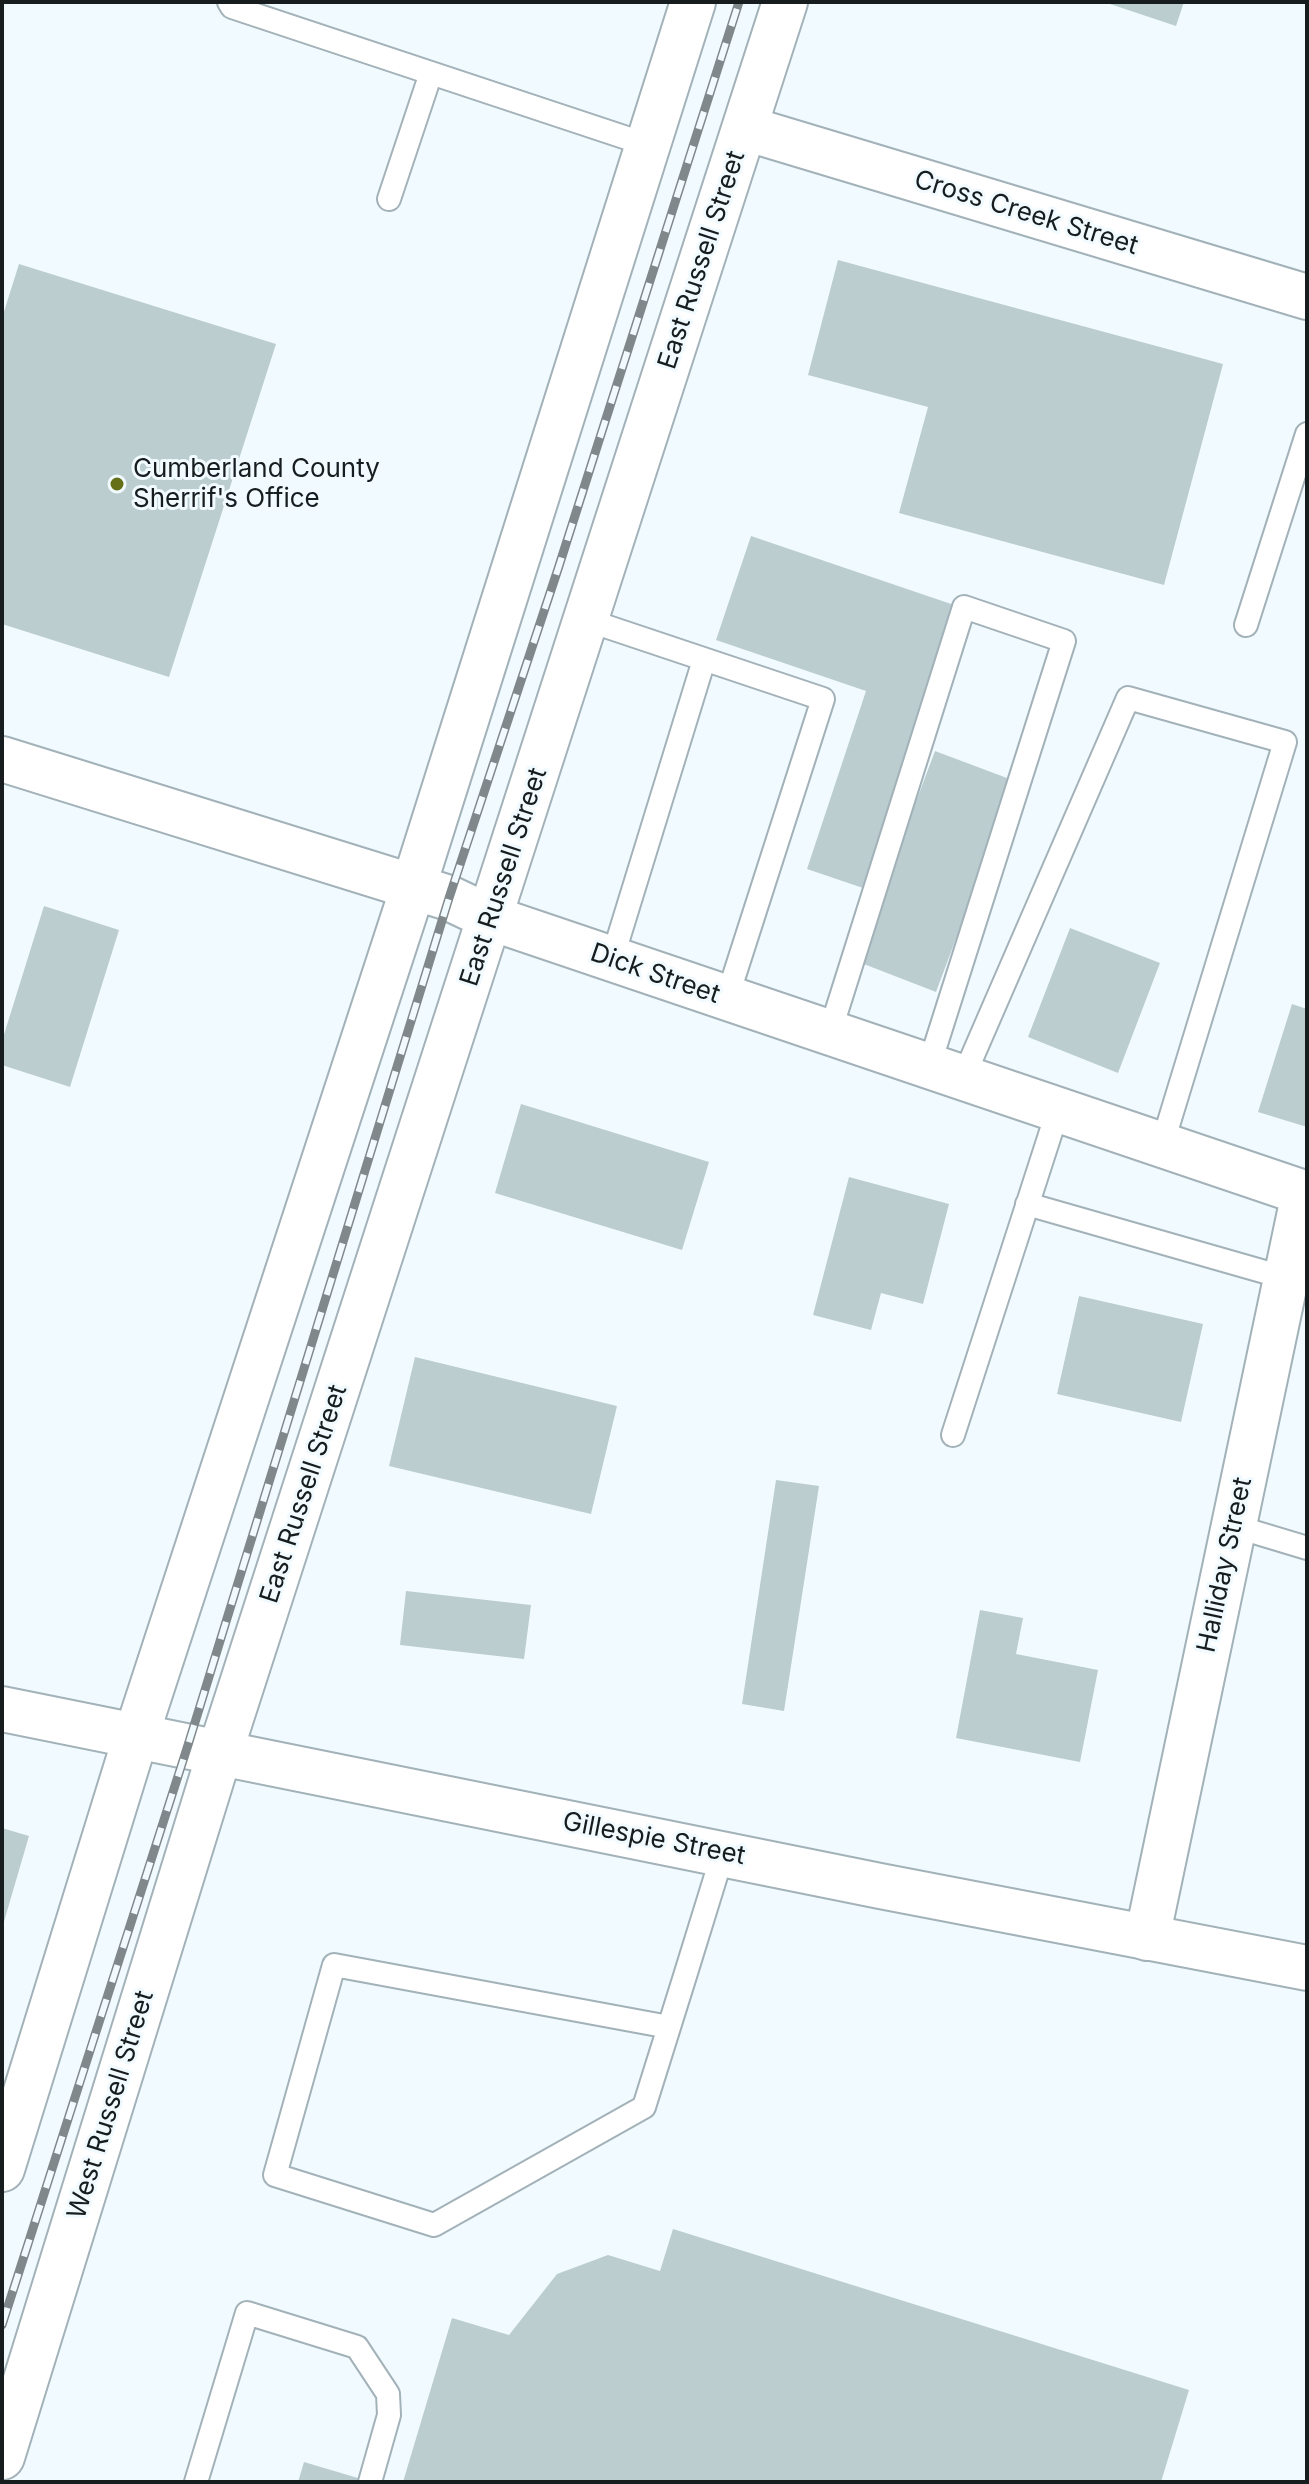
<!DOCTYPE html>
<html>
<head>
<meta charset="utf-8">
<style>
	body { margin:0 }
	#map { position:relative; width:1309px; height:2484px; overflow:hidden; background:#f1fbff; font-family:Inter,sans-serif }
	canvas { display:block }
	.frame { position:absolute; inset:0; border:4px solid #171d1f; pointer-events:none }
</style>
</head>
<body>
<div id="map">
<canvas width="1309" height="2484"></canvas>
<div class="frame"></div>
</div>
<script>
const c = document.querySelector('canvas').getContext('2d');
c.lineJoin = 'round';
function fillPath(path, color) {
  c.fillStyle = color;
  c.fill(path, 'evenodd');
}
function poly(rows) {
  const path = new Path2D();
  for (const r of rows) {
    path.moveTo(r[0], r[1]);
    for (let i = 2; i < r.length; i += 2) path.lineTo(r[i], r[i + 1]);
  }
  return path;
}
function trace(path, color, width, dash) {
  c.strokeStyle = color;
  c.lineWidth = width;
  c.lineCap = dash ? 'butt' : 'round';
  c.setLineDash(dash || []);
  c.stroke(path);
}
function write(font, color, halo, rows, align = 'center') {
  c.font = font + ' Inter,sans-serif';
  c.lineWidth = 6;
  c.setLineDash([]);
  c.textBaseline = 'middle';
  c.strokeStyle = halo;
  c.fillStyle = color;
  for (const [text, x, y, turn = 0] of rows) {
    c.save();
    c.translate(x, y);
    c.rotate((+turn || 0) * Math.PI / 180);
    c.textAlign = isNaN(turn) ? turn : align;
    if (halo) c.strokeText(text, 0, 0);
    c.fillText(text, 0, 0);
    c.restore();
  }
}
fillPath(poly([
	[1104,2,1184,2,1176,26],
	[838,260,1223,364,1164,585,899,513,928,407,808,375],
	[19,264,276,344,169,677,2,624,2,318],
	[751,536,957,606,863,888,807,869,866,691,716,640],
	[935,751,1015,781,936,992,856,961],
	[44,906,119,930,70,1087,2,1065,2,1041],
	[1070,928,1160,963,1118,1073,1028,1037],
	[1292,1004,1307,1009,1307,1127,1258,1112],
	[521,1104,709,1162,682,1250,495,1193],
	[849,1177,949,1204,923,1304,881,1293,871,1330,813,1315],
	[1079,1296,1203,1324,1181,1422,1057,1394],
	[415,1357,617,1406,591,1514,389,1466],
	[776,1480,819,1486,784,1711,742,1704],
	[406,1591,531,1605,524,1659,400,1645],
	[980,1610,1023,1618,1016,1654,1098,1670,1080,1762,956,1738],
	[2,1828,29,1836,3,1925,2,1925],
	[673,2229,1189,2390,1161,2482,403,2482,452,2318,509,2335,557,2274,608,2255,660,2271],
	[304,2462,368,2481,368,2482,298,2482]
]), '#bbcdce');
const lane = poly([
	[229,2,232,7,648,145],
	[389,199,431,73],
	[587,620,823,699,727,998],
	[1246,625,1307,434],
	[612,959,704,660],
	[830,1032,964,607,1064,641,929,1066],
	[963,1078,1128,698,1285,742,1162,1145],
	[1027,1204,1286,1278],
	[953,1435,1058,1110],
	[1234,1526,1307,1548],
	[669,2027,334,1965,275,2175,434,2225,644,2107,685,1976,723,1853],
	[196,2482,247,2313,357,2347,388,2394,389,2415,370,2482]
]);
const street = poly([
	[745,128,1307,297],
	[2,759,449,898,491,918,1307,1194],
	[1147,1938,1304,1193]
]);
const secondary = poly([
	[2,2169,136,1736,413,888,693,2],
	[2,2457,220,1752,785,2]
]);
const primary = poly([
	[2,1709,880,1886,1307,1968]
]);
trace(lane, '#a2b2b8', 26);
trace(street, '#a2b2b8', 48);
trace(secondary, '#a2b2b8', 48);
trace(primary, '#a2b2b8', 48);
trace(lane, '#fff', 22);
trace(street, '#fff', 44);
trace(secondary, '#fff', 44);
trace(primary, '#fff', 44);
const rail = poly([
	[2,2325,188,1745,449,898,558,569,739,2]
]);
trace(rail, '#80888b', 9);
trace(rail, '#f1fbff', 6, [18]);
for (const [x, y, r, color] of [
	[117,484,8,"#646f17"]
]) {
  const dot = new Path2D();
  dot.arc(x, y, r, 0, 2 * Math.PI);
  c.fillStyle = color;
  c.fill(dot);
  trace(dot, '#f1fbff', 3);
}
write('26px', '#171d1f', '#f1fbff', [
	["Cross Creek Street",1026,213,17],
	["East Russell Street",702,260,-72],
	["East Russell Street",504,877,-72],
	["Dick Street",655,974,19],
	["East Russell Street",304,1494,-72],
	["Halliday Street",1225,1565,-78],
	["Gillespie Street",654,1839,11],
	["West Russell Street",111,2105,-73]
]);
write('26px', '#171d1f', '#f1fbff', [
	["Cumberland County",133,469],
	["Sherrif's Office",133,499]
], 'left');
</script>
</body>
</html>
